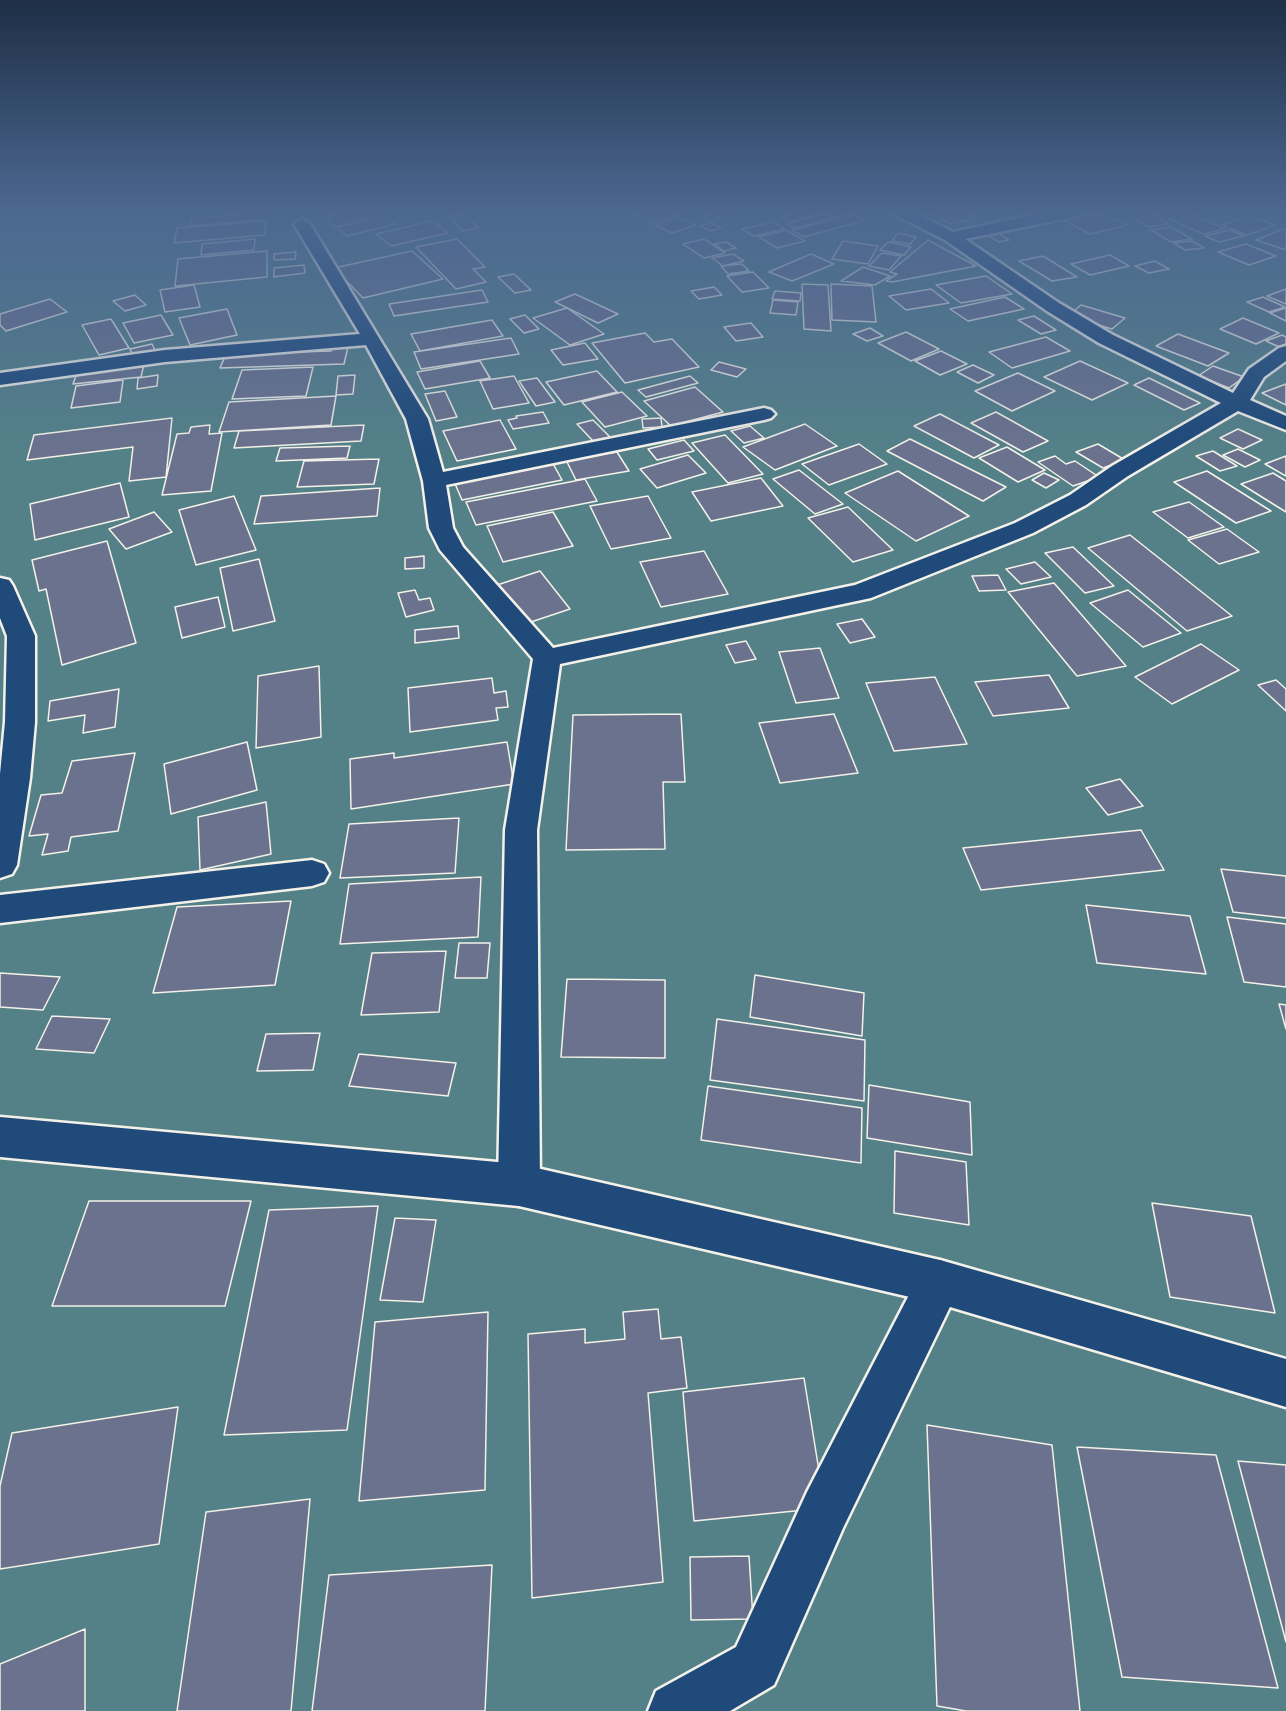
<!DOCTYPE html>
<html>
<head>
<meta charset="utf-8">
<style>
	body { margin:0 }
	canvas { display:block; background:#365680 }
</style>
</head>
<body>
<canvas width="1286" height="1711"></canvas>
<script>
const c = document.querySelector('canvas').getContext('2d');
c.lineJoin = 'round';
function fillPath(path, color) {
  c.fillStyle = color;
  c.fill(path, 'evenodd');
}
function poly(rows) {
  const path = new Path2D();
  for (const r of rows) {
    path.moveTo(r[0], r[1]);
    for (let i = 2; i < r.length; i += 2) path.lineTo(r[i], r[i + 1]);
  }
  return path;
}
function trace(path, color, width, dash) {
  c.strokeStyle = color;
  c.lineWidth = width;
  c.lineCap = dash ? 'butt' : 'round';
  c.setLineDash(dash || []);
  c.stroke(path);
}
fillPath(poly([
	[0,210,1286,210,1286,1711,0,1711]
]), '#548088');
const building = poly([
	[339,210,379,210,386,216,335,227,323,217,342,213,339,210],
	[627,210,669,210,679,216,651,223,627,210],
	[808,210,823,213,788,222,780,217,808,210],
	[822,210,849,210,854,213,836,218,822,210],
	[926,210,962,210,977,218,950,224,926,210],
	[1146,210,1168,224,1148,227,1124,211,1146,210],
	[1183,210,1225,229,1203,234,1153,212,1183,210],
	[721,211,730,217,710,221,701,216,721,211],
	[261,212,261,220,191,226,192,219,261,212],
	[466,213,478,228,462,231,450,216,466,213],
	[826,213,835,218,795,228,786,224,826,213],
	[1101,213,1127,225,1090,234,1065,221,1101,213],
	[854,214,866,220,804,237,792,230,854,214],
	[385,216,395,224,347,236,337,227,385,216],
	[1251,216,1275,225,1247,235,1222,225,1251,216],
	[678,217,696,225,672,233,655,225,678,217],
	[266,221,265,235,174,243,177,228,266,221],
	[432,221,448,233,391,246,376,234,432,221],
	[773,222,785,229,754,236,741,229,773,222],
	[711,223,721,228,711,231,700,226,711,223],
	[1171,227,1192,239,1171,242,1151,230,1171,227],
	[1283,229,1286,230,1286,250,1256,240,1283,229],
	[786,230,805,241,777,248,759,237,786,230],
	[1230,230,1244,236,1219,242,1205,236,1230,230],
	[898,233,916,237,910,244,892,241,898,233],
	[999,234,1009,240,999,242,989,236,999,234],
	[255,239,254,250,201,255,202,244,255,239],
	[457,239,485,267,473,269,486,282,456,289,416,247,457,239],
	[704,239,725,253,704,258,683,244,704,239],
	[928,240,976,266,892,282,886,281,897,274,890,272,928,240],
	[843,241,878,246,868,264,832,259,843,241],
	[1192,241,1204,248,1185,250,1174,243,1192,241],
	[726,242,736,248,724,251,714,244,726,242],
	[888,242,911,247,904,255,880,250,888,242],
	[1246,244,1276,256,1249,265,1218,252,1246,244],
	[267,251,267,277,175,286,178,259,267,251],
	[412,251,443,279,363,298,334,268,412,251],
	[296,252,295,259,274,260,274,254,296,252],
	[882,253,901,256,889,270,869,266,882,253],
	[733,254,744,261,723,266,712,258,733,254],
	[811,254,834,264,792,281,769,272,811,254],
	[1110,255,1129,266,1090,275,1071,264,1110,255],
	[1043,256,1077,277,1052,281,1019,261,1043,256],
	[1155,261,1169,269,1149,273,1135,266,1155,261],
	[742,264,749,271,728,274,721,266,742,264],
	[304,265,305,273,274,277,274,268,304,265],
	[863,267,890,276,875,285,841,281,863,267],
	[753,272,769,288,742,292,727,276,753,272],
	[514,274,531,290,515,293,498,277,514,274],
	[986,276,1012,294,961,303,936,285,986,276],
	[802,284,828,285,831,331,804,329,802,284],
	[831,284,872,286,876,322,832,320,831,284],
	[194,285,200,307,165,312,160,290,194,285],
	[714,287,722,295,699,299,691,291,714,287],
	[931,289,949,303,906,310,889,296,931,289],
	[1286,289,1286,304,1267,296,1286,289],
	[482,290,488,302,394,316,389,304,482,290],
	[775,291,801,293,800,301,772,299,775,291],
	[575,294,618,314,598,323,555,302,575,294],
	[135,295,146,305,125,311,113,301,135,295],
	[1005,297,1024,309,968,321,950,309,1005,297],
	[1263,297,1285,307,1269,312,1247,302,1263,297],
	[50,299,67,312,6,331,0,325,0,314,50,299],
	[773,300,798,302,796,315,770,313,773,300],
	[1081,305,1125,318,1112,329,1068,316,1081,305],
	[567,308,604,334,570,345,533,318,567,308],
	[1286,308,1286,321,1270,313,1286,308],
	[227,309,237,335,190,345,179,318,227,309],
	[161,315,173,335,134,343,123,323,161,315],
	[525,315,539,329,524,333,510,319,525,315],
	[1034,316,1056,330,1041,334,1018,320,1034,316],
	[1243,318,1279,333,1256,344,1220,329,1243,318],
	[111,319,129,348,99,355,82,325,111,319],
	[492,320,503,336,420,351,411,334,492,320],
	[751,323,763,337,736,341,724,327,751,323],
	[870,328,883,336,867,341,853,334,870,328],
	[906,332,939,349,911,361,878,343,906,332],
	[645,333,654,342,672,339,699,367,625,383,592,343,645,333],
	[1178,334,1229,353,1208,366,1156,346,1178,334],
	[1282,335,1286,337,1286,344,1279,347,1266,341,1282,335],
	[1046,337,1070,351,1012,368,989,352,1046,337],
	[511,338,519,354,421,369,414,352,511,338],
	[585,343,598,359,563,365,551,350,585,343],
	[152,344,157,354,135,359,130,349,152,344],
	[348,347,344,364,220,368,226,354,331,351,332,348,348,347],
	[941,351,967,364,940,375,915,361,941,351],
	[480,361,490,378,425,389,417,372,480,361],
	[1080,361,1128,383,1092,400,1044,377,1080,361],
	[719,362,746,369,737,377,711,370,719,362],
	[144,364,141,377,73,384,78,370,144,364],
	[973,365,994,375,978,383,957,372,973,365],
	[1213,366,1244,377,1229,388,1198,376,1213,366],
	[313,367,306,396,232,399,242,370,313,367],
	[597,371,617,392,564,405,546,382,597,371],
	[1018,373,1055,391,1012,411,975,391,1018,373],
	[158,375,157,386,137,389,138,378,158,375],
	[355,375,353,394,336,395,338,376,355,375],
	[514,376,529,403,493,409,480,381,514,376],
	[690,376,698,383,646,397,638,390,690,376],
	[537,378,555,402,536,406,519,381,537,378],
	[1149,378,1200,403,1184,410,1134,385,1149,378],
	[123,380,120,402,71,408,76,386,123,380],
	[1286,384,1286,405,1262,393,1286,384],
	[695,387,723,412,671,426,644,401,695,387],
	[445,391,457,417,436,421,425,394,445,391],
	[622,392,647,416,605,427,582,402,622,392],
	[336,396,331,425,219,432,229,402,336,396],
	[543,412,549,423,513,429,508,420,517,418,516,416,543,412],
	[996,412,1048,441,1023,452,971,423,996,412],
	[940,414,999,445,974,458,914,426,940,414],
	[172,418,166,477,129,481,133,447,27,460,34,435,172,418],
	[661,418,662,427,643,428,642,419,661,418],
	[500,420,516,449,457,461,443,431,500,420],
	[593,420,610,437,593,441,577,424,593,420],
	[805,424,837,446,775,470,743,447,805,424],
	[210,425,209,434,222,433,211,491,162,495,177,434,189,433,191,427,210,425],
	[364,425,361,441,234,448,239,431,364,425],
	[750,426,764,438,744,443,731,431,750,426],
	[1238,429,1262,440,1243,449,1220,438,1238,429],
	[725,435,763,474,728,483,692,443,725,435],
	[910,439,1006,487,983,501,887,451,910,439],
	[684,440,694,451,657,460,648,449,684,440],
	[859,444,887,464,829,485,802,464,859,444],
	[1098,444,1125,460,1103,468,1076,452,1098,444],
	[350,446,347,458,276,461,280,448,350,446],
	[1007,447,1045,470,1018,482,979,458,1007,447],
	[1238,449,1260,460,1245,467,1223,455,1238,449],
	[1213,451,1237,466,1220,471,1196,456,1213,451],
	[617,452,629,471,576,480,566,460,617,452],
	[688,455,706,473,657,488,640,469,688,455],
	[1055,456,1066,464,1075,461,1099,477,1073,486,1038,462,1055,456],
	[1286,456,1286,476,1265,464,1286,456],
	[379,459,374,484,297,487,304,461,379,459],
	[551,460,562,480,462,500,453,479,551,460],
	[799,470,843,504,815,514,773,479,799,470],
	[898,471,969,516,916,541,845,493,898,471],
	[1207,471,1271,511,1236,523,1174,482,1207,471],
	[1044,473,1059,480,1046,488,1032,480,1044,473],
	[1273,473,1286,481,1286,512,1241,484,1273,473],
	[761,478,783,506,711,521,692,492,761,478],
	[585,479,597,501,476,525,466,502,585,479],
	[120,483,129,517,35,540,30,504,120,483],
	[380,488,377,516,254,524,261,496,380,488],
	[234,496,256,550,196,565,179,510,234,496],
	[648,496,671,538,611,549,590,506,648,496],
	[1189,502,1224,527,1188,538,1153,512,1189,502],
	[848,507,893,550,853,562,808,518,848,507],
	[154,512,172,532,126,549,109,529,154,512],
	[553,512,573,546,503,562,487,526,553,512],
	[1227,529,1259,552,1219,564,1188,540,1227,529],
	[1130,535,1232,616,1187,631,1088,548,1130,535],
	[107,541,136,643,62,665,46,589,39,591,32,560,107,541],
	[1073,547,1114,586,1085,593,1045,553,1073,547],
	[704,551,728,594,661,607,640,562,704,551],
	[424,556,424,568,405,569,405,558,424,556],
	[259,559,275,621,233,631,220,568,259,559],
	[1035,562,1051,577,1021,584,1006,569,1035,562],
	[540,571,570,609,519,626,491,587,540,571],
	[998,575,1006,590,979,591,972,576,998,575],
	[1054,583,1126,666,1077,676,1008,592,1054,583],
	[415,590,419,600,430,598,434,610,406,617,398,593,415,590],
	[1128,590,1181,633,1143,647,1090,603,1128,590],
	[218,597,225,627,182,638,175,607,218,597],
	[862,619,875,637,850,643,837,624,862,619],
	[458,626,459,638,415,643,415,630,458,626],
	[746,641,756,659,735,663,726,645,746,641],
	[1201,644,1239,670,1172,704,1135,677,1201,644],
	[820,648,839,698,796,703,779,652,820,648],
	[319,666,321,737,256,748,258,676,319,666],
	[1049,675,1069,708,993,716,975,682,1049,675],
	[935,677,967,744,894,751,866,683,935,677],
	[492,678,494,693,506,691,508,707,496,708,498,720,410,732,408,688,492,678],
	[1276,680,1286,689,1286,711,1258,685,1276,680],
	[119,689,115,727,83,733,85,715,48,721,50,701,119,689],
	[681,714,685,782,663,782,665,849,566,850,573,715,681,714],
	[834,714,858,773,780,783,759,723,834,714],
	[247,742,257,790,171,814,164,764,247,742],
	[507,742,514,784,351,809,350,759,394,753,394,758,507,742],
	[135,753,118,831,71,837,68,851,42,855,48,834,29,836,41,795,62,793,72,761,135,753],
	[1120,779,1143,806,1108,815,1086,788,1120,779],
	[266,802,271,854,200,870,198,817,266,802],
	[459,818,455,873,340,878,349,824,459,818],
	[1141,830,1164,870,981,890,963,848,1141,830],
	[1221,869,1286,876,1286,918,1233,912,1221,869],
	[481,877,478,937,340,944,349,884,481,877],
	[291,901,275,985,153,993,177,907,291,901],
	[1086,905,1190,916,1206,974,1097,963,1086,905],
	[1227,917,1286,924,1286,987,1244,982,1227,917],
	[459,943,490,943,487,978,455,978,459,943],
	[446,951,439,1012,361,1015,372,953,446,951],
	[0,973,60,977,43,1010,0,1007,0,973],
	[755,975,864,993,862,1036,750,1017,755,975],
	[567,979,665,980,665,1058,561,1057,567,979],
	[1279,1004,1286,1005,1286,1029,1279,1004],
	[52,1016,110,1019,94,1053,36,1049,52,1016],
	[717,1019,865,1040,864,1101,710,1080,717,1019],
	[320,1033,313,1070,257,1071,266,1034,320,1033],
	[359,1054,456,1063,448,1096,349,1086,359,1054],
	[869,1085,970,1102,972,1155,867,1138,869,1085],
	[708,1086,862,1108,861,1163,701,1140,708,1086],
	[895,1151,966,1162,969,1225,894,1213,895,1151],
	[89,1201,251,1201,225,1306,52,1306,89,1201],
	[1152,1203,1251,1216,1275,1313,1170,1297,1152,1203],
	[378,1206,347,1430,224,1435,269,1210,378,1206],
	[395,1218,436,1220,423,1302,380,1300,395,1218],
	[658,1309,661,1339,681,1337,687,1388,648,1393,663,1582,532,1598,528,1334,585,1329,585,1343,625,1339,623,1312,658,1309],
	[488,1312,485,1490,359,1501,375,1322,488,1312],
	[804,1378,825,1508,694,1521,683,1392,804,1378],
	[178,1407,159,1544,0,1569,0,1486,12,1433,178,1407],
	[927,1425,1052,1445,1080,1711,966,1711,937,1706,927,1425],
	[1077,1447,1216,1455,1278,1688,1122,1677,1077,1447],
	[1238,1461,1286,1465,1286,1642,1238,1461],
	[310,1499,291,1711,177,1711,206,1512,310,1499],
	[749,1556,753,1619,691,1620,690,1557,749,1556],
	[492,1565,485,1711,312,1711,329,1575,492,1565],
	[85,1629,85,1711,0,1711,0,1664,85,1629]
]);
fillPath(building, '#6a728d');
trace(building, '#f4f1e8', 1.5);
const minor = poly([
	[886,210,908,210,953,232,1057,210,1090,210,1082,215,965,239,1059,303,1113,335,1233,393,1249,369,1279,348,1286,346,1286,361,1264,377,1250,400,1286,416,1286,430,1238,411,1128,476,1086,505,1033,533,871,598,560,664,537,830,540,1185,534,1200,519,1206,504,1200,498,1185,505,830,533,659,440,550,429,528,423,481,406,419,366,345,165,362,0,385,0,373,165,350,360,334,294,224,302,219,310,224,428,419,443,472,764,408,771,410,775,414,771,418,764,420,446,485,453,528,463,547,553,648,855,585,1015,523,1070,495,1112,466,1221,403,1099,343,1047,311,945,240,886,210],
	[0,578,9,580,13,586,35,636,35,722,30,778,17,865,12,874,0,878,0,774,5,722,7,636,0,618,0,578],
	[312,860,324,864,329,873,324,882,312,886,0,923,0,895,312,860],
	[940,1260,956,1266,962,1282,843,1528,774,1685,730,1711,648,1711,656,1691,736,1647,807,1492,924,1266,940,1260]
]);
const secondary = poly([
	[0,1117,519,1164,940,1260,1286,1359,1286,1407,940,1304,519,1206,0,1157,0,1117]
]);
trace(minor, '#f4f1e8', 5);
trace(secondary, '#f4f1e8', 5);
fillPath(minor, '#1f4a7a');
fillPath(secondary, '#1f4a7a');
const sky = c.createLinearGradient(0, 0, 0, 450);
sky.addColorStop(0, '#1e2f46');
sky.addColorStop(0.47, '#4c6891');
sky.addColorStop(1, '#4c689100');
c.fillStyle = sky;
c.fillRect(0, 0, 1286, 450);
</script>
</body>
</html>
